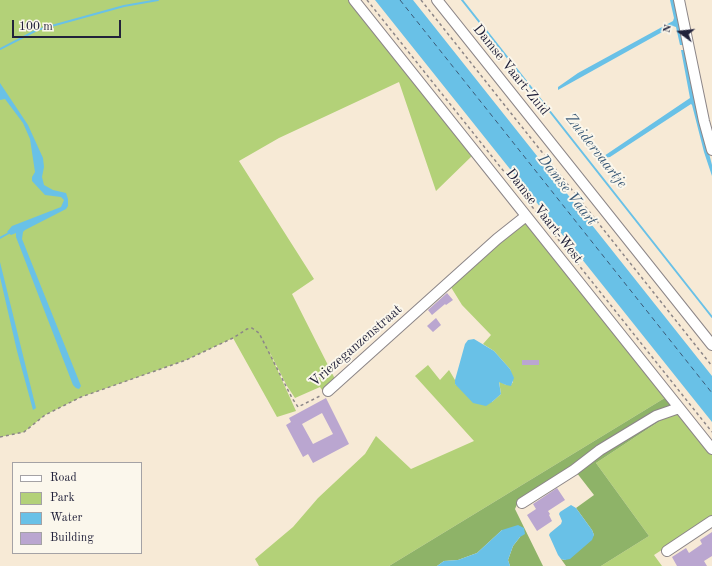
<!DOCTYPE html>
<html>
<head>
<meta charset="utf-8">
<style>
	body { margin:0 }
	#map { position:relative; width:712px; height:566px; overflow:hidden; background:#f7ead6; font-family:"Old Standard TT",serif }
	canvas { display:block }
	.legend { position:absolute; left:12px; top:462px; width:130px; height:92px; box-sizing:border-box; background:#fbf7ec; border:1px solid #a4a2a5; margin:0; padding:5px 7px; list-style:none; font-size:12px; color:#22223b }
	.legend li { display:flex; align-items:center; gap:8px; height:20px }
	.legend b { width:20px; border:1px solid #a4a2a5 }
	.north { position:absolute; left:660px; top:12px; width:40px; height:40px; -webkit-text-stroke:3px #fbf7ec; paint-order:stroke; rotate:285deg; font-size:11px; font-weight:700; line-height:16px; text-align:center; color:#22223b }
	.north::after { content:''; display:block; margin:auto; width:14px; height:18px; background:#22223b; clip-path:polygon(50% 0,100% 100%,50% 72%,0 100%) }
	.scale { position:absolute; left:12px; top:20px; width:109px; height:18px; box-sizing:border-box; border:2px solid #22223b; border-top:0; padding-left:5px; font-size:12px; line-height:14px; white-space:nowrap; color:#22223b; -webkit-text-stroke:3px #fbf7ec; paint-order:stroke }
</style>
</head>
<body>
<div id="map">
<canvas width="712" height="566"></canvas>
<ul class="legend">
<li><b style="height:5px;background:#fff"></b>Road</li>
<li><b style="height:11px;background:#b3d178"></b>Park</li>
<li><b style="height:11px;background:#69c1e7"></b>Water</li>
<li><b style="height:11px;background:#baa6d0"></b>Building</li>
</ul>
<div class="north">N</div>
<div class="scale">100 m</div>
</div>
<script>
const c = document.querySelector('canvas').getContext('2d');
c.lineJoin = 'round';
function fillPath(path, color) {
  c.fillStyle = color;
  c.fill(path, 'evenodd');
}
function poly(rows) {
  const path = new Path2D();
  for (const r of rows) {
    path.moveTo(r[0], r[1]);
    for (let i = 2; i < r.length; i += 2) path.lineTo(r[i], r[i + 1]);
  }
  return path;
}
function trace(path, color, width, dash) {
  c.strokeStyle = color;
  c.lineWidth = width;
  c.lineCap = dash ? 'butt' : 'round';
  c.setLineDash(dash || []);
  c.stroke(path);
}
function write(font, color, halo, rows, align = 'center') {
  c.font = font + ' "Old Standard TT",serif';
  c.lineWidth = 4;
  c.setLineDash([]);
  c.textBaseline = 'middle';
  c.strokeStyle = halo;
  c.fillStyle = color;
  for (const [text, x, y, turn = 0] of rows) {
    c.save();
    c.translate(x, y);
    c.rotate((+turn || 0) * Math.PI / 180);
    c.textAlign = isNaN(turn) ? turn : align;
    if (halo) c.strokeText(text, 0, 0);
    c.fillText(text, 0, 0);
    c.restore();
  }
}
fillPath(poly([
	[0,0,353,0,474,154,436,191,399,82,279,138,239,161,314,279,292,294,336,381,324,390,322,390,320,387,295,398,287,386,268,349,296,411,277,417,233,338,186,360,81,397,45,415,24,432,0,437],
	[523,223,527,223,668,396,389,566,259,566,255,559,293,527,318,498,365,454,376,436,411,469,474,441,415,376,428,365,440,380,449,370,455,380,455,384,492,402,501,394,499,381,506,385,511,385,513,382,510,369,494,351,483,344,491,335,462,305,449,284],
	[678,409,712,452,712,517,654,555,662,566,601,566,649,536,596,463]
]), '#b3d178');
fillPath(poly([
	[668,396,678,409,596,463,649,536,601,566,566,566,561,559,565,560,594,535,592,530,576,508,594,495,573,468,518,502,515,509,543,566,510,566,508,560,513,546,520,537,502,530,477,553,458,560,444,561,437,566,389,566]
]), '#8eb368');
fillPath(poly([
	[375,0,413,0,712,376,712,422],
	[670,0,676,0,684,45,680,45,676,27,673,26,558,90,558,87,578,73,673,21,674,18],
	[681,50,685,50,696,103,712,165,712,176,704,152,692,105,691,104,610,157,604,158,604,156,690,98],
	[0,83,28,125,43,158,44,167,42,177,44,185,53,190,66,193,68,199,68,206,66,209,25,230,23,232,22,239,81,386,79,389,76,388,73,385,16,237,16,233,11,235,7,232,12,226,61,207,64,200,61,197,45,195,32,181,32,177,35,172,30,139,23,123,5,99,0,100],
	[0,262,36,408,33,410,17,351,0,277],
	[474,339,494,351,510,369,514,378,511,386,506,385,499,382,501,394,492,402,486,406,473,403,455,384,455,380,465,344,468,340],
	[571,505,576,508,592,530,594,535,592,540,570,559,565,560,561,559,558,555,549,535,550,533,561,524,562,521,559,514,560,512],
	[518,525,524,528,525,534,520,537,513,546,508,560,510,566,437,566,444,561,458,560,477,553,502,530]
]), '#69c1e7');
trace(poly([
	[462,0,712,317],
	[0,49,37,30,124,6,158,0],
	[0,238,9,233]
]), '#69c1e7', 2);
trace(poly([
	[400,0,712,393]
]), '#3b5a77', 1, [5, 4]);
fillPath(poly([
	[447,293,453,300,446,305,445,304,432,315,428,310],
	[436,318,441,325,433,332,427,326],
	[522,360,539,360,539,365,522,365],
	[326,398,349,444,313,463,308,454,303,457,286,425,291,422,289,418],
	[322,413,333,434,313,444,302,424],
	[557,488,565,500,548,511,550,514,549,515,552,521,537,531,527,515,536,509,533,504],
	[712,532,712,556,704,561,707,566,677,566,672,557,686,548,689,553,702,544,700,540]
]), '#baa6d0');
const minor = poly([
	[354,0,712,449],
	[437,0,712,345],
	[679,0,704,121,712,150],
	[328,391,497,239,526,216],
	[522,503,574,470,600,450,656,416,679,408],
	[667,551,712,521]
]);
trace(minor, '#8c8688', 12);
trace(poly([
	[367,0,712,432],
	[421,0,712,366],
	[0,437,24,432,45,415,81,397,186,360,233,338,247,329,252,328,259,333,292,398,298,407,322,395]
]), '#8c8688', 1.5, [3, 3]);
trace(minor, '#fff', 10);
write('14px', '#22223b', '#fbf7ec', [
	["Damse Vaart-Zuid",511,70,51],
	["Damse Vaart-West",544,216,52],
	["Vriezeganzenstraat",356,346,-41]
]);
write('italic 15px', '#3b5a77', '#fbf7ec', [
	["Zuidervaartje",596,151,52],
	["Damse Vaart",567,190,52]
]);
</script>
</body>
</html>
